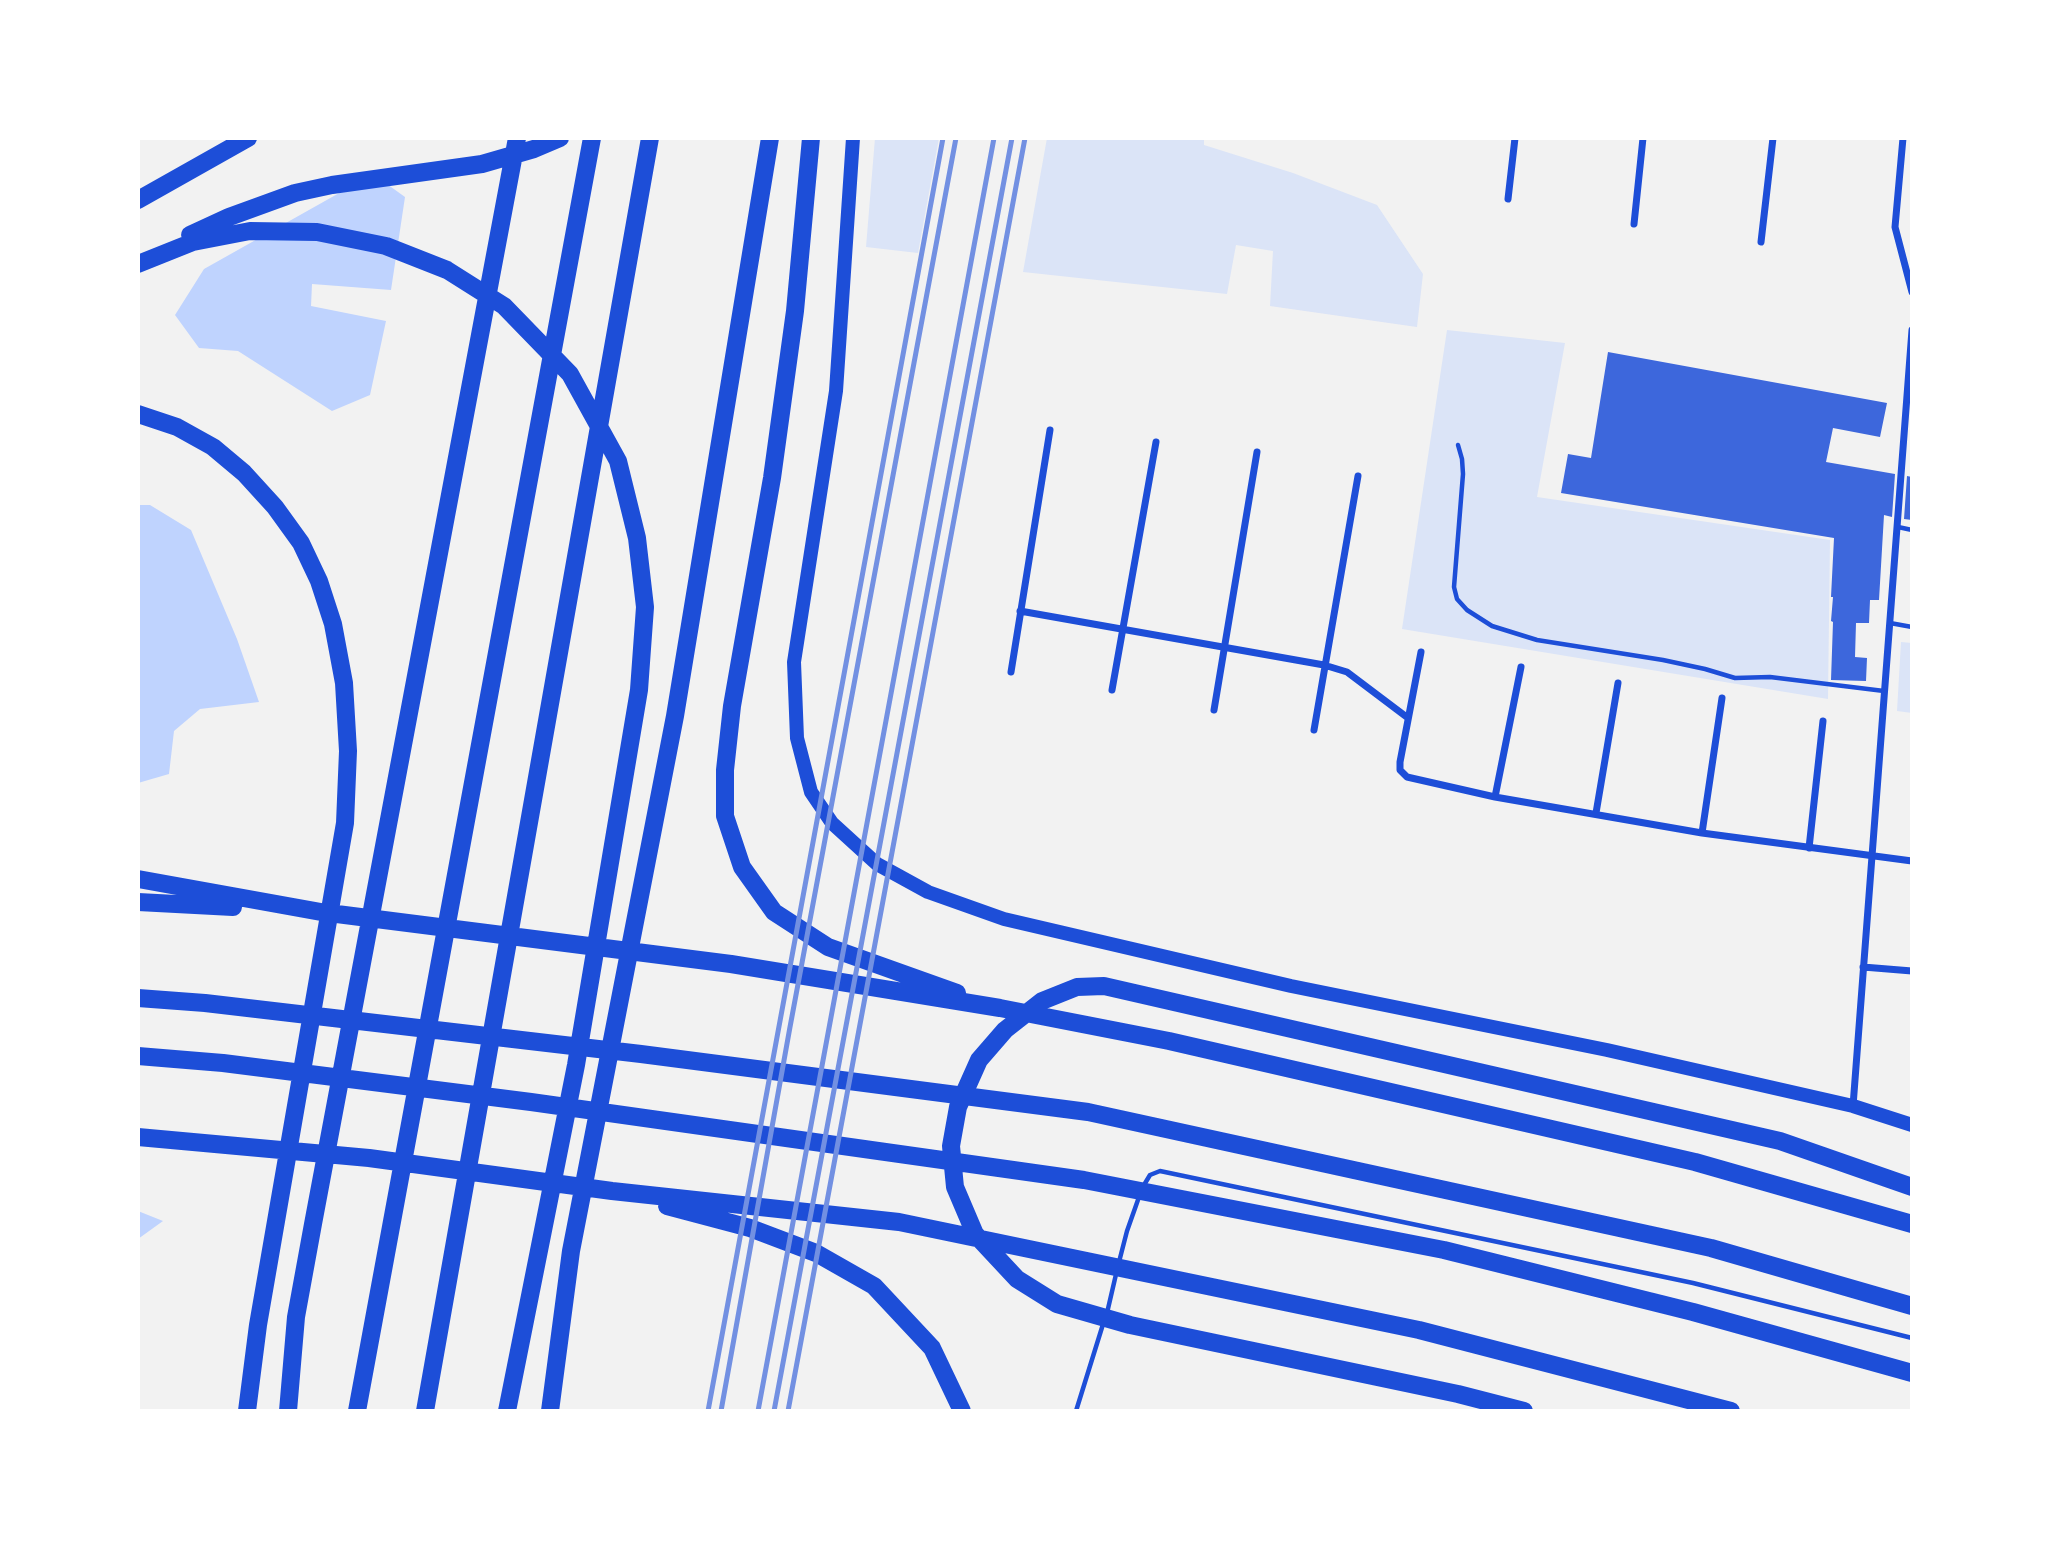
<!DOCTYPE html>
<html>
<head>
<meta charset="utf-8">
<style>
	body { margin:0 }
	#map { position:relative; width:2050px; height:1549px; overflow:hidden; background:#f2f2f2; font-family:"Source Sans 3",sans-serif }
	canvas { display:block }
	.frame { position:absolute; inset:0; border:140px solid #fff; pointer-events:none }
</style>
</head>
<body>
<div id="map">
<canvas width="2050" height="1549"></canvas>
<div class="frame"></div>
</div>
<script>
const c = document.querySelector('canvas').getContext('2d');
c.lineJoin = 'round';
function fillPath(path, color) {
  c.fillStyle = color;
  c.fill(path, 'evenodd');
}
function poly(rows) {
  const path = new Path2D();
  for (const r of rows) {
    path.moveTo(r[0], r[1]);
    for (let i = 2; i < r.length; i += 2) path.lineTo(r[i], r[i + 1]);
  }
  return path;
}
function trace(path, color, width, dash) {
  c.strokeStyle = color;
  c.lineWidth = width;
  c.lineCap = dash ? 'butt' : 'round';
  c.setLineDash(dash || []);
  c.stroke(path);
}
fillPath(poly([
	[875,138,939,138,918,253,866,247],
	[1047,138,1204,138,1204,145,1293,173,1377,205,1423,274,1417,327,1270,306,1273,251,1236,245,1227,294,1023,272],
	[1447,330,1565,343,1537,497,1830,540,1828,699,1402,629],
	[1901,642,1912,643,1912,713,1897,711]
]), '#dbe4f7');
fillPath(poly([
	[373,174,405,197,391,290,312,284,311,306,386,321,370,395,332,411,238,351,199,348,175,315,204,269],
	[138,505,150,505,191,530,237,639,259,702,200,709,174,731,169,774,138,783],
	[138,1211,163,1221,138,1239]
]), '#bfd3fe');
fillPath(poly([
	[1608,352,1887,403,1880,437,1833,428,1826,462,1895,474,1892,517,1884,515,1879,600,1870,600,1869,623,1856,623,1855,657,1867,658,1866,681,1831,680,1833,622,1831,621,1833,597,1831,597,1834,538,1561,493,1568,454,1591,458],
	[1907,476,1912,477,1912,520,1904,519]
]), '#3d67dc');
trace(poly([
	[1458,445,1462,459,1463,474,1454,587,1457,599,1467,610,1492,626,1537,640,1663,660,1705,669,1735,678,1770,677,1884,691],
	[1898,527,1912,530],
	[1890,623,1912,627],
	[1144,1185,1150,1175,1160,1171,1693,1283,1912,1338],
	[1119,1262,1127,1231,1139,1197],
	[1107,1313,1117,1270],
	[1076,1411,1104,1321]
]), '#1d4ed8', 4.5);
trace(poly([
	[1903,138,1895,227,1912,292],
	[1508,199,1515,138],
	[1634,224,1643,138],
	[1761,242,1773,138],
	[1020,611,1324,665,1347,672,1408,718],
	[1421,652,1400,762,1400,770,1407,777,1495,797,1702,833,1912,861],
	[1011,672,1050,430],
	[1112,690,1156,442],
	[1214,710,1257,452],
	[1314,730,1358,476],
	[1495,797,1521,667],
	[1596,813,1618,683],
	[1702,833,1722,698],
	[1809,848,1823,721],
	[1863,967,1912,971],
	[1853,1106,1912,330]
]), '#1d4ed8', 7);
trace(poly([
	[853,138,836,391,794,662,797,738,811,792,832,823,877,864,928,892,1004,919,1291,986,1607,1050,1853,1106,1912,1125]
]), '#1d4ed8', 14);
trace(poly([
	[811,138,795,311,772,478,732,706,725,770,725,816,742,867,774,912,828,947,957,993],
	[138,200,248,138],
	[190,235,229,217,295,193,332,185,482,164,534,149,560,138],
	[138,264,193,242,250,231,317,232,386,246,447,270,504,306,570,374,618,461,637,538,645,607,639,690,576,1065,507,1411],
	[138,414,177,427,213,447,244,473,275,507,301,543,319,581,333,624,344,683,348,751,345,823,258,1325,247,1411],
	[138,879,321,912,731,964,1000,1008,1169,1041,1695,1162,1912,1224],
	[138,902,233,907],
	[138,998,205,1003,641,1054,1088,1112,1711,1248,1912,1306],
	[138,1056,223,1063,531,1102,1084,1180,1444,1250,1693,1312,1912,1373],
	[138,1137,369,1158,612,1191,899,1222,1419,1330,1731,1411],
	[667,1206,750,1228,816,1253,874,1286,932,1348,962,1411],
	[288,1411,296,1317,313,1224,517,138],
	[357,1411,592,138],
	[425,1411,650,138],
	[550,1411,571,1251,675,716,770,138],
	[1524,1411,1458,1394,1130,1325,1057,1304,1017,1279,975,1234,955,1187,951,1146,958,1107,979,1060,1005,1030,1042,1001,1077,987,1104,986,1780,1141,1912,1187]
]), '#1d4ed8', 18);
trace(poly([
	[708,1411,943,138],
	[721,1411,790,1027,956,138],
	[758,1411,994,138],
	[774,1411,1012,138],
	[788,1411,1025,138]
]), '#7290e2', 5);
</script>
</body>
</html>
